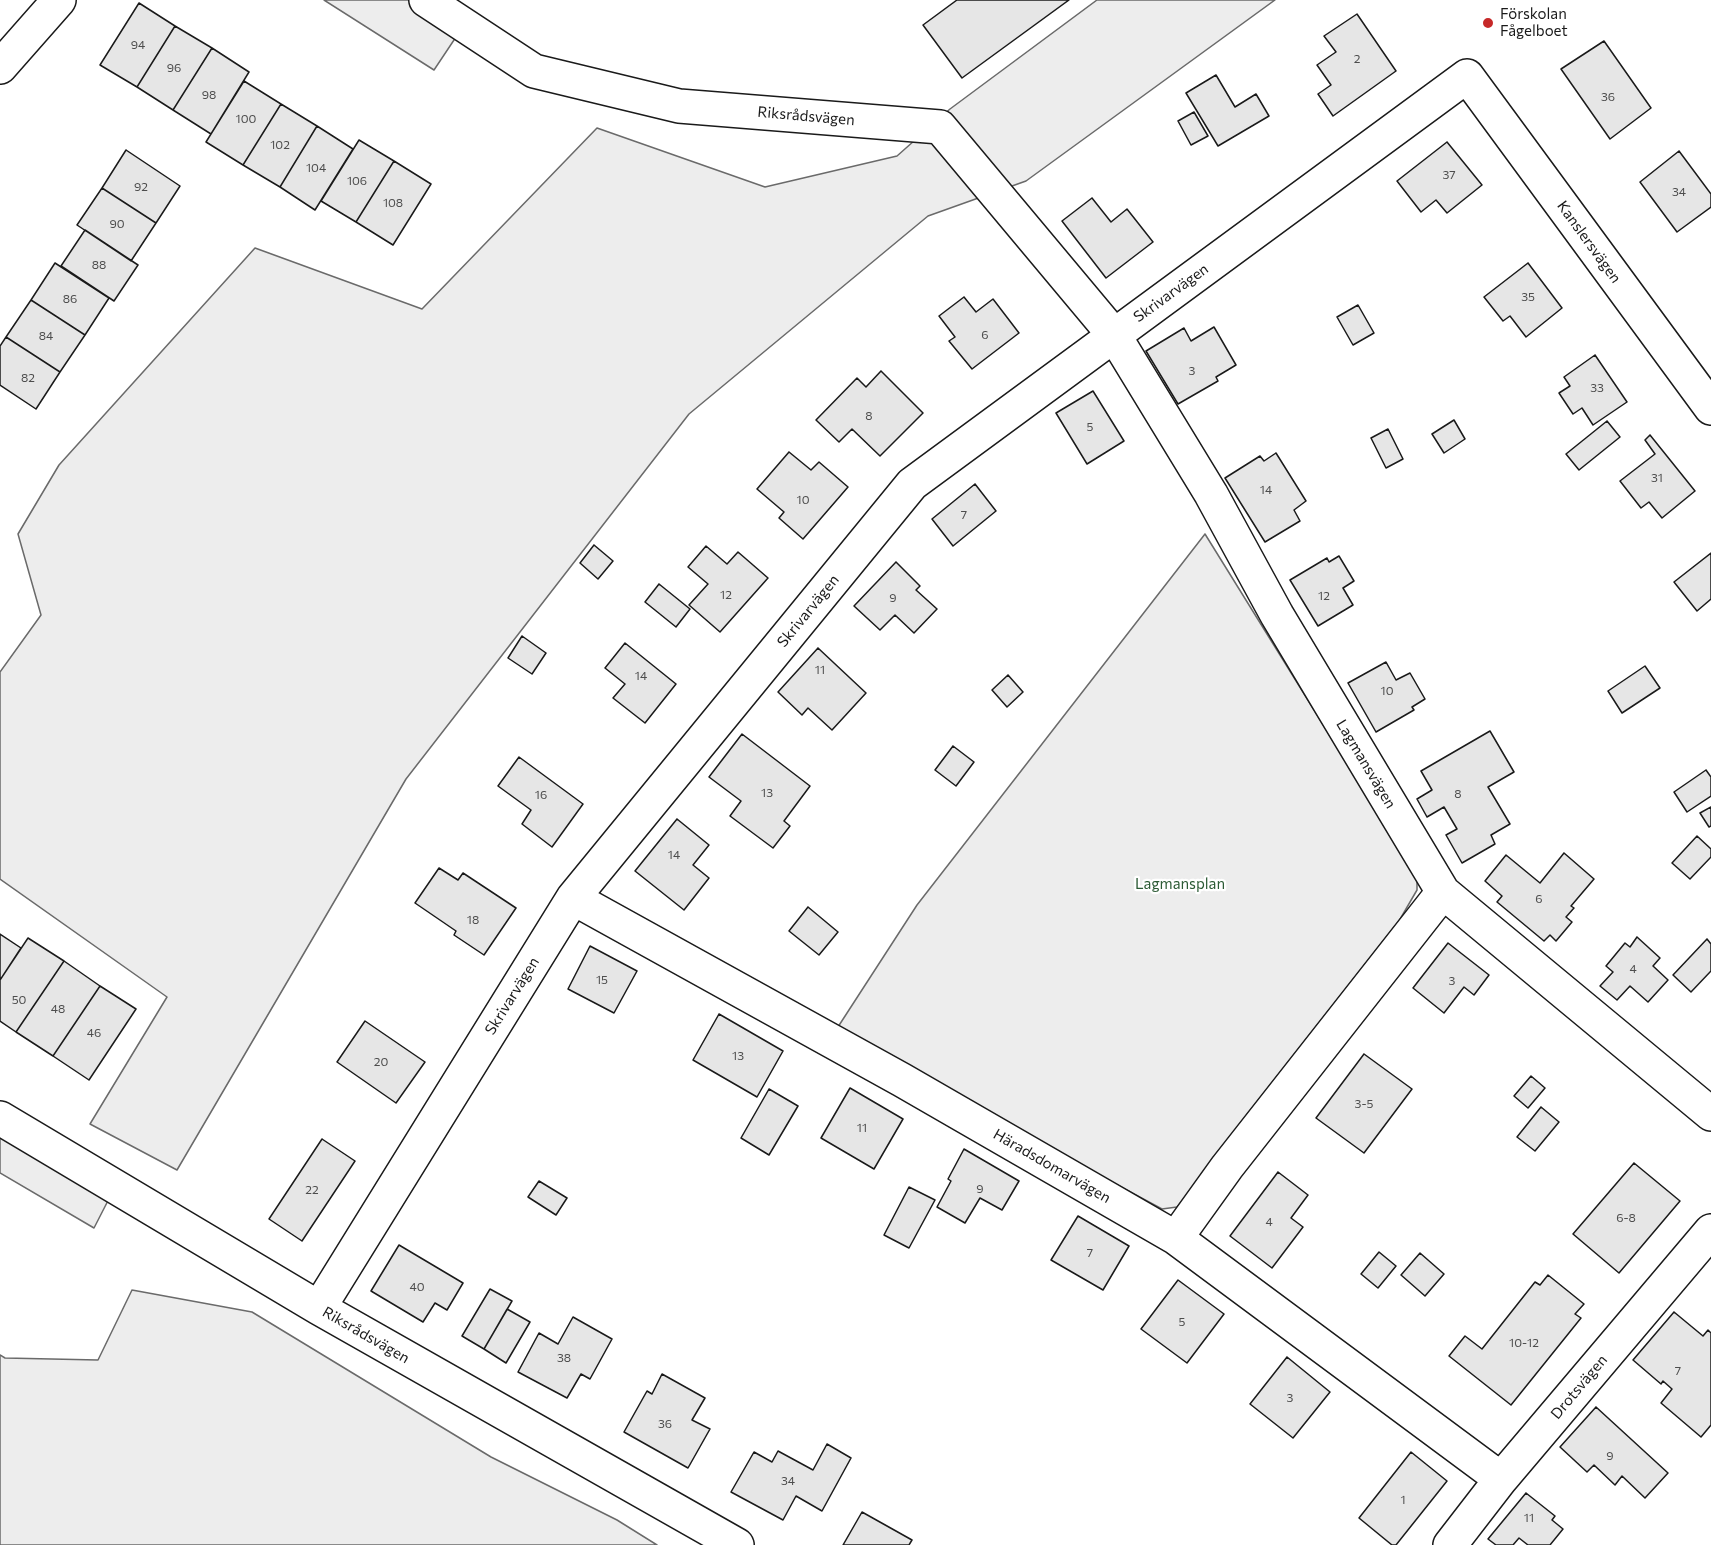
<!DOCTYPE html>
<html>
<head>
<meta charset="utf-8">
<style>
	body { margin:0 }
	canvas { display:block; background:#fff }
</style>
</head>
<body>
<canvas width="1711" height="1545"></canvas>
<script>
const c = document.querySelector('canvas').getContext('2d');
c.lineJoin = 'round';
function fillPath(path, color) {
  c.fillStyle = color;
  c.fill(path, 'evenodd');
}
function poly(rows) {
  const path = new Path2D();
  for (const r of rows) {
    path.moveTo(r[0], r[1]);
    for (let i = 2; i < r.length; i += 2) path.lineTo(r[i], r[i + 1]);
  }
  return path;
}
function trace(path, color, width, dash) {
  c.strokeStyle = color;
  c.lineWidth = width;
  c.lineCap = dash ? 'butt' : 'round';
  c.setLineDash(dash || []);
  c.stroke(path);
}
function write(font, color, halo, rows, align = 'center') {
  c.font = font + ' Commissioner,sans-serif';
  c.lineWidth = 4.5;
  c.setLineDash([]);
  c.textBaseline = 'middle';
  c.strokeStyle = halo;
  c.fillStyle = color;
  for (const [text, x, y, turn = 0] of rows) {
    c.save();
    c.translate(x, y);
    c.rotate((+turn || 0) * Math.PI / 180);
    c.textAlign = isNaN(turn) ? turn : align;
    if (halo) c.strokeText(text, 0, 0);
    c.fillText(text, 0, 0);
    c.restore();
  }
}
const built = poly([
	[324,0,426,0,464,25,434,70,324,0],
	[1097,0,1275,0,1026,181,928,216,689,414,406,779,177,1170,90,1124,167,997,0,879,0,672,41,615,18,534,59,465,255,248,422,309,597,128,765,187,897,156,950,109,1097,0],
	[1205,534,1417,876,1417,890,1399,921,1242,1121,1190,1192,1177,1207,1162,1209,1026,1136,836,1030,917,905,1205,534],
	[0,1118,115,1187,94,1228,0,1173,0,1118],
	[132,1290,252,1312,491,1457,617,1520,657,1545,0,1545,0,1355,5,1358,98,1360,132,1290]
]);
fillPath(built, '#ededed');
trace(built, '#6a6a6a', 1.5);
const building = poly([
	[957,0,1069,0,962,78,923,25,957,0],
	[139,3,175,26,137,87,100,65,139,3],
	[1357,14,1396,71,1333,116,1318,94,1331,85,1317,65,1336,52,1324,36,1357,14],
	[175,26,212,48,173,110,137,87,175,26],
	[1604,41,1651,108,1610,139,1561,69,1604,41],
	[212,48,249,72,211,134,173,110,212,48],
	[1216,75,1235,107,1256,94,1269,116,1218,146,1186,93,1216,75],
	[244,81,281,104,243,165,206,142,244,81],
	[281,104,317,126,280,187,243,165,281,104],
	[1194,112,1208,136,1191,145,1178,121,1194,112],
	[317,126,353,149,315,210,280,187,317,126],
	[359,140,394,161,356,222,321,201,359,140],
	[1447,142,1482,185,1447,213,1436,200,1421,212,1397,181,1447,142],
	[126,150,180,186,156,223,102,188,126,150],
	[1679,151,1711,194,1711,207,1677,232,1640,182,1679,151],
	[394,161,431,184,393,245,356,222,394,161],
	[102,188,156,223,131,261,77,225,102,188],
	[1092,198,1111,222,1127,209,1153,242,1106,278,1062,221,1092,198],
	[85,230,138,265,114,301,61,266,85,230],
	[55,263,109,298,85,335,31,300,55,263],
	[1528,263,1562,308,1526,337,1510,316,1503,321,1484,297,1528,263],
	[964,297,976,312,993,299,1019,333,972,369,949,341,955,337,939,316,964,297],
	[31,300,85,335,60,372,6,337,31,300],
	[1358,305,1374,333,1353,345,1337,317,1358,305],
	[1214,327,1236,365,1216,377,1218,381,1178,404,1146,351,1184,328,1191,341,1214,327],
	[6,337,60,372,36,409,0,385,0,346,6,337],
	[1595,355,1627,402,1593,425,1582,408,1573,414,1559,393,1570,386,1564,377,1595,355],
	[881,371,923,413,880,456,852,429,839,442,816,420,857,378,866,387,881,371],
	[1093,391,1124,441,1087,464,1056,413,1093,391],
	[1454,420,1465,439,1444,453,1432,434,1454,420],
	[1607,421,1620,437,1579,470,1566,454,1607,421],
	[1388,429,1403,459,1386,468,1371,438,1388,429],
	[1650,435,1695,491,1662,518,1649,502,1641,508,1620,481,1655,454,1645,440,1650,435],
	[789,452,811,470,819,462,848,487,803,539,779,518,784,512,757,489,789,452],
	[1276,453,1306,501,1294,510,1300,521,1265,542,1225,478,1260,456,1264,461,1276,453],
	[975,484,996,511,953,546,932,519,975,484],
	[594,545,613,561,598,579,580,563,594,545],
	[706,546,727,564,738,552,768,578,720,632,689,605,708,584,688,567,706,546],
	[1711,553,1711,599,1697,611,1674,582,1711,553],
	[1339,556,1354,581,1343,588,1353,605,1318,626,1290,580,1327,558,1329,562,1339,556],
	[896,562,920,586,916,590,937,609,914,633,895,615,880,630,854,606,896,562],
	[659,584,690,609,676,627,645,602,659,584],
	[522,636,546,653,532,674,508,658,522,636],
	[625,643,676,684,645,723,613,698,625,684,605,668,625,643],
	[818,648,866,693,832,730,808,708,802,715,778,692,818,648],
	[1386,662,1396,680,1410,673,1425,699,1412,707,1414,710,1376,732,1348,683,1386,662],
	[1645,666,1660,688,1622,713,1608,691,1645,666],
	[1008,675,1023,692,1007,707,992,690,1008,675],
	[1490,731,1514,772,1488,787,1510,824,1491,835,1495,844,1462,863,1446,835,1457,829,1444,807,1427,817,1417,799,1432,790,1421,771,1490,731],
	[742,734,810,786,784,821,790,826,773,848,730,816,741,801,709,777,742,734],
	[953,746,974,762,956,786,935,770,953,746],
	[519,757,583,804,552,847,522,824,531,810,498,786,519,757],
	[1706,770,1711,777,1711,796,1687,812,1674,792,1706,770],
	[1711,807,1711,826,1709,827,1700,813,1711,807],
	[677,819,709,845,693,865,709,878,684,910,635,871,677,819],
	[1697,836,1711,849,1711,857,1690,879,1672,863,1697,836],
	[1564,853,1594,879,1571,906,1574,908,1566,917,1572,922,1556,941,1550,935,1544,941,1497,902,1502,896,1485,881,1506,855,1540,883,1564,853],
	[439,868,458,880,463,873,516,908,484,955,454,935,456,931,415,903,439,868],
	[808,907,838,932,819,955,789,931,808,907],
	[0,934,21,948,0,980,0,934],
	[1637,937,1660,958,1653,966,1668,980,1648,1002,1630,986,1617,1000,1600,986,1613,972,1606,966,1625,943,1630,947,1637,937],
	[28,938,64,961,16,1032,0,1021,0,980,28,938],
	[1707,939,1711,944,1711,971,1691,992,1673,975,1707,939],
	[1448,943,1489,975,1474,995,1464,987,1444,1013,1413,988,1448,943],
	[590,946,637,971,614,1013,568,989,590,946],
	[64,961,100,986,53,1056,16,1032,64,961],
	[100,986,136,1009,89,1080,53,1056,100,986],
	[719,1014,783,1051,757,1097,693,1060,719,1014],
	[365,1021,425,1062,396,1103,337,1062,365,1021],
	[1364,1054,1412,1089,1364,1153,1316,1118,1364,1054],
	[1531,1076,1545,1088,1528,1108,1514,1096,1531,1076],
	[850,1088,903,1119,874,1169,821,1138,850,1088],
	[769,1089,798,1106,769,1155,741,1138,769,1089],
	[1541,1107,1559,1122,1535,1151,1517,1137,1541,1107],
	[322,1139,355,1161,302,1241,269,1219,322,1139],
	[964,1149,1019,1181,1002,1210,980,1198,965,1223,937,1207,951,1181,948,1179,964,1149],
	[1634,1163,1680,1201,1619,1273,1573,1234,1634,1163],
	[1278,1172,1308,1195,1291,1218,1303,1227,1272,1268,1230,1236,1278,1172],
	[539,1181,567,1198,556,1215,528,1197,539,1181],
	[909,1187,935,1200,909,1248,884,1235,909,1187],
	[1078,1216,1129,1246,1103,1290,1051,1260,1078,1216],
	[399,1245,463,1283,447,1310,435,1303,423,1322,371,1291,399,1245],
	[1379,1252,1396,1266,1378,1288,1361,1274,1379,1252],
	[1420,1253,1444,1274,1425,1296,1401,1275,1420,1253],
	[1548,1275,1584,1304,1575,1314,1581,1318,1511,1405,1449,1356,1465,1336,1482,1349,1535,1282,1540,1285,1548,1275],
	[1178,1280,1224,1314,1187,1363,1141,1329,1178,1280],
	[490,1289,512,1301,484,1349,462,1336,490,1289],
	[507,1309,530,1322,506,1363,484,1349,507,1309],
	[1674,1312,1703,1336,1708,1330,1711,1333,1711,1425,1701,1437,1661,1403,1672,1389,1663,1381,1661,1384,1633,1360,1674,1312],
	[573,1317,612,1339,590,1379,581,1374,567,1398,518,1372,539,1333,558,1344,573,1317],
	[1287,1357,1330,1392,1293,1438,1250,1404,1287,1357],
	[662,1374,705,1398,692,1420,710,1429,688,1468,624,1432,647,1391,652,1394,662,1374],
	[1596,1407,1668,1473,1645,1498,1622,1476,1615,1485,1594,1465,1587,1472,1560,1447,1596,1407],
	[827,1444,851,1458,822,1511,796,1496,783,1520,731,1492,754,1452,772,1462,778,1451,813,1470,827,1444],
	[1411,1452,1447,1481,1396,1545,1392,1545,1359,1518,1411,1452],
	[1526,1493,1555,1516,1552,1520,1563,1529,1550,1545,1528,1545,1519,1538,1513,1545,1496,1545,1488,1539,1526,1493],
	[862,1512,912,1540,909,1545,843,1545,862,1512]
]);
fillPath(building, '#e6e6e6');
trace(building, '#1a1a1a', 1.5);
const minor = poly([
	[426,0,534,71,679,106,940,127,1114,335,1211,494,1277,615,1443,892,1711,1114],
	[0,67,59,0],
	[573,898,902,1080,1176,1238,1501,1479],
	[0,1118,319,1308,737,1545],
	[1176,1238,1227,1167,1443,892],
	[319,1308,573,898,912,484,1467,76,1711,408],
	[1450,1545,1501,1479,1711,1231]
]);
trace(minor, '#1a1a1a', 36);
trace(minor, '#fff', 33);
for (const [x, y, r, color] of [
	[1488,23,6,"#c62828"]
]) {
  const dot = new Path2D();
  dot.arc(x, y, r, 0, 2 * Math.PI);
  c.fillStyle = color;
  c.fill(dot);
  trace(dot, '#fff', 2);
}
write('12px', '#4d4d4d', null, [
	["94",138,45],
	["2",1357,59],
	["96",174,68],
	["98",209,95],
	["36",1608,97],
	["100",246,119],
	["102",280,145],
	["104",316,168],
	["37",1449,175],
	["106",357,181],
	["92",141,187],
	["34",1679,192],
	["108",393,203],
	["90",117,224],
	["88",99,265],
	["35",1528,297],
	["86",70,299],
	["6",985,335],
	["84",46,336],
	["3",1192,371],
	["82",28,378],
	["33",1597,388],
	["8",869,416],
	["5",1090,427],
	["31",1657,478],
	["14",1266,490],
	["10",803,500],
	["7",964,515],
	["12",726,595],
	["12",1324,596],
	["9",893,598],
	["11",820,670],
	["14",641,676],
	["10",1387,691],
	["13",767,793],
	["8",1458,794],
	["16",541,795],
	["14",674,855],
	["6",1539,899],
	["18",473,920],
	["4",1633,969],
	["15",602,980],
	["3",1452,981],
	["50",19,1000],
	["48",58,1009],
	["46",94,1033],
	["13",738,1056],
	["20",381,1062],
	["3-5",1364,1104],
	["11",862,1128],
	["9",980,1189],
	["22",312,1190],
	["6-8",1626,1218],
	["4",1269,1222],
	["7",1090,1253],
	["40",417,1287],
	["5",1182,1322],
	["10-12",1524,1343],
	["38",564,1358],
	["7",1678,1371],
	["3",1290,1398],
	["36",665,1424],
	["9",1610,1456],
	["34",788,1481],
	["1",1403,1500],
	["11",1529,1518]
]);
write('15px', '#1a1a1a', '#fff', [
	["Förskolan",1500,14],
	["Fågelboet",1500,31]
], 'left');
write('15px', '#1a1a1a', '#fff', [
	["Riksrådsvägen",806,116,5],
	["Kanslersvägen",1589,242,54],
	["Skrivarvägen",1171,293,-36],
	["Skrivarvägen",808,611,-51],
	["Lagmansvägen",1366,764,59],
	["Skrivarvägen",512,996,-58],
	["Häradsdomarvägen",1052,1166,30],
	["Riksrådsvägen",366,1335,30],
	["Drotsvägen",1579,1387,-50]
]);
write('15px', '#2b5a34', '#fff', [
	["Lagmansplan",1180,884]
]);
</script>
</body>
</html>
